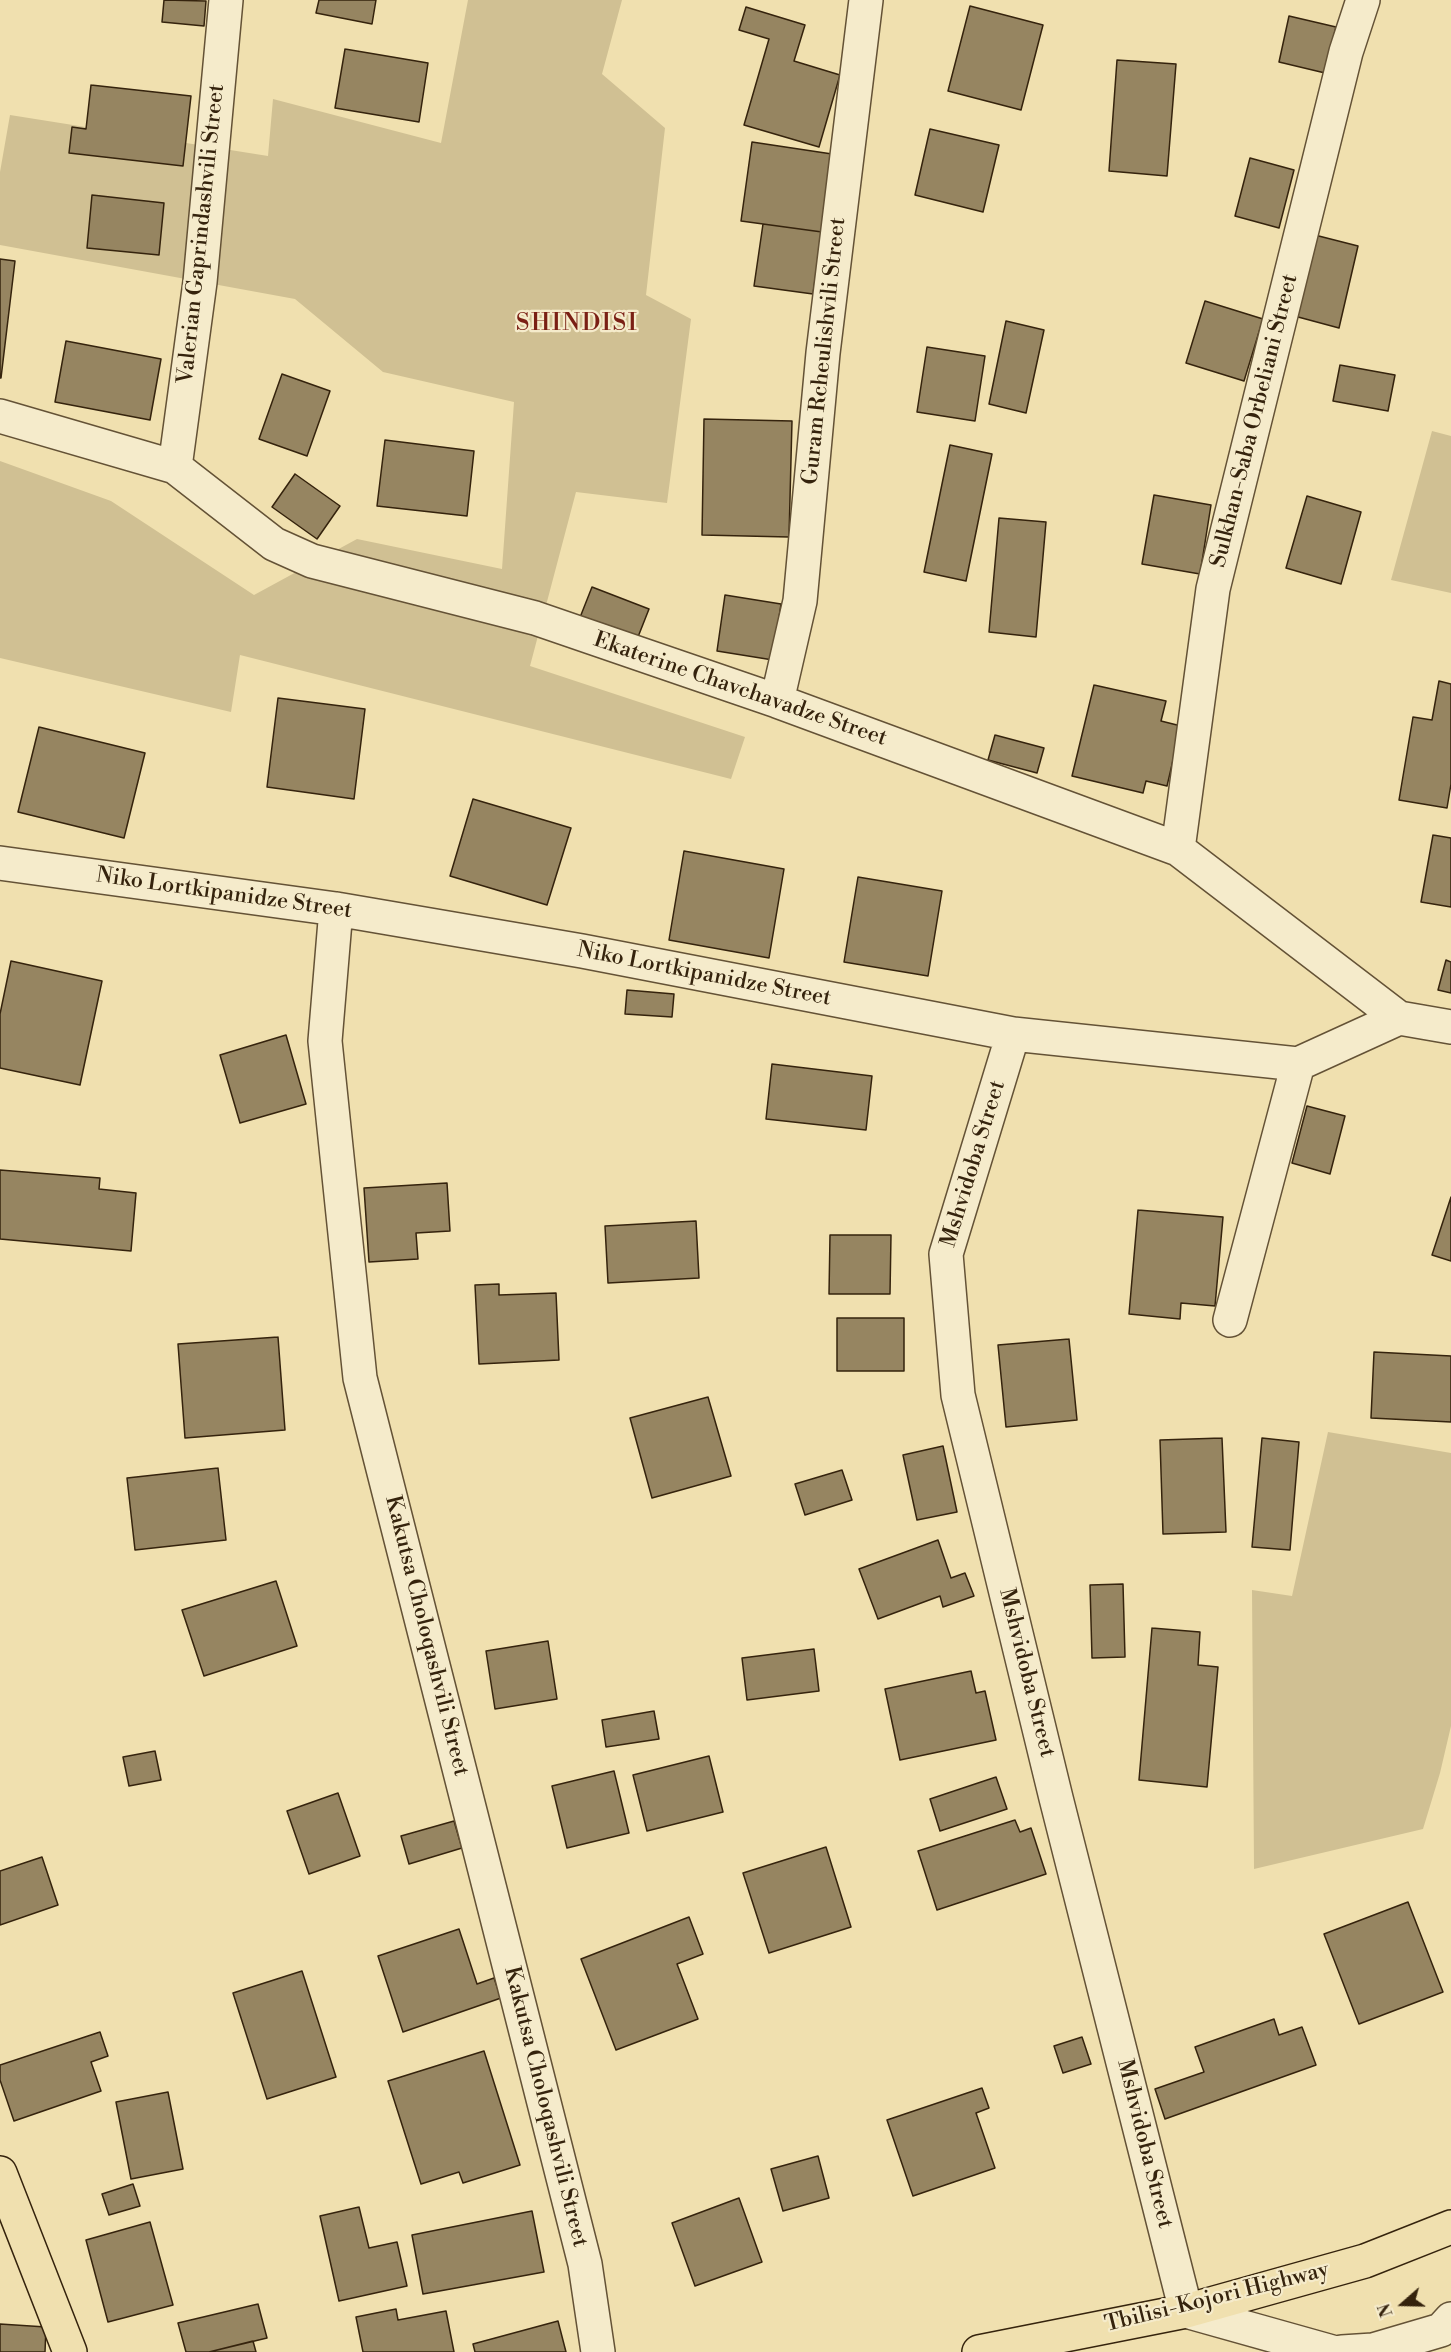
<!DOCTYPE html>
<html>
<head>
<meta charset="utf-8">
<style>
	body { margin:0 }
	#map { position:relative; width:1451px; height:2352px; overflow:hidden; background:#f0e0af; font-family:"Libre Bodoni",serif }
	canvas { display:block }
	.north { position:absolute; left:1373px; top:2274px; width:60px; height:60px; -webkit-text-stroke:4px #f5ebcb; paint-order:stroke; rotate:250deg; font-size:16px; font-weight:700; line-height:24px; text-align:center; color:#35230d }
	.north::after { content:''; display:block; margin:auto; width:21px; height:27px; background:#35230d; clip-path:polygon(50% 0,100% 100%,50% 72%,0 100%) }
</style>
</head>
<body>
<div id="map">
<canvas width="1451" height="2352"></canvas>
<div class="north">N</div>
</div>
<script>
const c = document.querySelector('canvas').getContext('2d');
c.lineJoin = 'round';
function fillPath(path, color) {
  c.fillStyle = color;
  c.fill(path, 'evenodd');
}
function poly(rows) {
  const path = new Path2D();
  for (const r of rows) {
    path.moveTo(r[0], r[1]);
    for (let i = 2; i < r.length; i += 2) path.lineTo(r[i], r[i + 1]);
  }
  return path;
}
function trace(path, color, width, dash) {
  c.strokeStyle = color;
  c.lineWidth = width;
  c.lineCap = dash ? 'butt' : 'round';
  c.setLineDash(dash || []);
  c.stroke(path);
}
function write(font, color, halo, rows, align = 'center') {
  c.font = font + ' "Libre Bodoni",serif';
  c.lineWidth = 4.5;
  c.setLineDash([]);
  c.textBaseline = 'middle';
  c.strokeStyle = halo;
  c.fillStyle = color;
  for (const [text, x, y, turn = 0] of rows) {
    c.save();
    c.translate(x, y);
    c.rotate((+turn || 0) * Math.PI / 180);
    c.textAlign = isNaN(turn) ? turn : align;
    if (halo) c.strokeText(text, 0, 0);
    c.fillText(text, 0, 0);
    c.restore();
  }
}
fillPath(poly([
	[468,0,622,0,602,74,665,128,646,295,691,319,667,503,576,492,530,666,745,737,731,779,240,655,231,712,0,658,0,461,111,501,254,595,357,539,502,569,514,402,383,372,295,299,0,245,0,172,10,115,268,156,273,99,441,143],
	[1432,431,1451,436,1451,593,1391,580],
	[1328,1432,1451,1453,1451,1726,1440,1773,1423,1829,1254,1869,1252,1590,1292,1596]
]), '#d0c093');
const building = poly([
	[164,0,206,1,204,26,162,22,164,0],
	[319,0,376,0,372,24,316,13,319,0],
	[970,6,1043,25,1021,110,948,91,970,6],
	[746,7,805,25,794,61,840,75,819,147,744,125,769,39,739,30,746,7],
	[1289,16,1336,27,1325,73,1279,62,1289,16],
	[345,49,428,63,419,122,335,108,345,49],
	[1117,60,1176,64,1167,176,1109,171,1117,60],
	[91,85,191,96,183,166,69,153,72,127,86,129,91,85],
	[930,129,999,145,983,212,915,195,930,129],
	[752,142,832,154,822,232,741,221,752,142],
	[1250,158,1294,170,1279,228,1235,216,1250,158],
	[92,195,164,203,159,255,87,248,92,195],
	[763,224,822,232,813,294,754,286,763,224],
	[1307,233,1358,246,1339,328,1287,314,1307,233],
	[0,259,15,261,1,378,0,378,0,259],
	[1205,301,1263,319,1244,381,1186,363,1205,301],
	[1006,321,1044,330,1026,413,989,404,1006,321],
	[66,341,161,359,150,420,55,402,66,341],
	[927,347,985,356,975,421,917,412,927,347],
	[1340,365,1395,375,1388,411,1333,401,1340,365],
	[282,374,330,391,307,456,259,439,282,374],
	[704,419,792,421,789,537,702,535,704,419],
	[385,440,474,451,467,516,377,506,385,440],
	[950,445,992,454,966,581,924,572,950,445],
	[295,474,340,506,317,539,272,507,295,474],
	[1154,495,1211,505,1200,574,1142,564,1154,495],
	[1307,496,1361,512,1341,584,1286,568,1307,496],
	[999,518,1046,522,1036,637,989,632,999,518],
	[592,587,649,609,636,642,579,620,592,587],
	[725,595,781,604,773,660,717,651,725,595],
	[1439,681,1451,684,1451,784,1447,808,1399,800,1413,717,1432,720,1439,681],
	[1094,685,1166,701,1161,721,1181,726,1167,786,1146,781,1143,793,1072,776,1094,685],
	[278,698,365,709,354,799,267,787,278,698],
	[39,727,145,753,124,838,18,812,39,727],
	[995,735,1044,748,1037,773,988,760,995,735],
	[473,799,571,828,547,905,450,876,473,799],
	[1433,835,1451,838,1451,907,1421,902,1433,835],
	[684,851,784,869,769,958,669,940,684,851],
	[858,877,942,891,928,976,844,962,858,877],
	[1446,960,1451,962,1451,993,1438,990,1446,960],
	[11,961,102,981,80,1085,0,1068,0,1014,11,961],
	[627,990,674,994,672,1017,625,1014,627,990],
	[286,1035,306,1104,240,1123,220,1055,286,1035],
	[772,1064,872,1076,866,1130,766,1119,772,1064],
	[1307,1106,1345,1116,1330,1174,1292,1163,1307,1106],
	[0,1170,100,1178,99,1189,136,1193,131,1251,0,1239,0,1170],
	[447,1183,450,1231,416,1233,418,1259,369,1262,364,1188,447,1183],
	[1451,1197,1451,1261,1432,1255,1451,1197],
	[1138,1210,1223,1217,1215,1306,1181,1303,1180,1319,1129,1314,1138,1210],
	[696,1221,699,1278,608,1283,605,1226,696,1221],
	[830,1235,891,1235,890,1294,829,1294,830,1235],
	[499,1284,499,1295,556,1293,559,1360,479,1364,475,1285,499,1284],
	[837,1318,904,1318,904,1371,837,1371,837,1318],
	[278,1337,285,1430,185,1438,178,1344,278,1337],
	[1069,1339,1077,1420,1006,1427,998,1345,1069,1339],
	[1374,1352,1451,1356,1451,1422,1371,1418,1374,1352],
	[708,1397,731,1476,652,1498,630,1418,708,1397],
	[1222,1438,1226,1532,1163,1534,1160,1440,1222,1438],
	[1262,1438,1299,1442,1290,1550,1252,1547,1262,1438],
	[943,1446,957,1512,917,1520,903,1455,943,1446],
	[218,1468,226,1540,135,1550,127,1478,218,1468],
	[842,1470,852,1500,805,1515,795,1484,842,1470],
	[938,1540,951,1578,965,1573,974,1596,943,1607,940,1596,878,1619,859,1569,938,1540],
	[276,1581,297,1646,204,1676,182,1610,276,1581],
	[1123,1584,1125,1657,1092,1658,1090,1585,1123,1584],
	[1152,1628,1200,1632,1198,1665,1218,1667,1207,1787,1139,1780,1152,1628],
	[548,1641,557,1699,495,1709,486,1651,548,1641],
	[814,1649,819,1691,747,1700,742,1658,814,1649],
	[971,1671,976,1693,985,1691,996,1740,900,1760,885,1689,971,1671],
	[654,1711,659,1739,606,1747,602,1720,654,1711],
	[155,1751,161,1780,129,1786,123,1757,155,1751],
	[709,1756,723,1812,647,1831,633,1775,709,1756],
	[614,1771,629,1833,567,1848,552,1786,614,1771],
	[996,1777,1007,1809,940,1831,930,1799,996,1777],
	[338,1793,360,1856,309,1874,287,1811,338,1793],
	[1015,1820,1020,1832,1031,1828,1046,1874,937,1910,918,1851,1015,1820],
	[454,1821,462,1848,409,1864,401,1836,454,1821],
	[826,1847,851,1927,769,1953,743,1873,826,1847],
	[42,1857,58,1905,0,1925,0,1871,42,1857],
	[1408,1902,1443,1992,1359,2024,1324,1934,1408,1902],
	[689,1917,703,1954,677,1964,698,2019,616,2050,581,1959,689,1917],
	[459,1929,477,1984,494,1978,501,1998,403,2032,378,1956,459,1929],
	[302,1971,336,2077,267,2099,233,1993,302,1971],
	[1274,2019,1279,2035,1302,2027,1316,2065,1165,2119,1155,2089,1204,2072,1195,2047,1274,2019],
	[100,2032,108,2056,91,2062,101,2091,14,2121,0,2080,0,2065,100,2032],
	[1082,2037,1091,2064,1063,2073,1054,2046,1082,2037],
	[484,2051,520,2165,463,2183,459,2172,421,2184,388,2081,484,2051],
	[982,2088,989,2108,976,2113,995,2168,913,2196,887,2120,982,2088],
	[168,2092,183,2169,131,2179,116,2102,168,2092],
	[818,2156,829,2198,783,2211,771,2169,818,2156],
	[133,2184,140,2206,109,2215,102,2194,133,2184],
	[739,2198,762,2262,695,2286,672,2223,739,2198],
	[359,2207,369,2248,397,2242,407,2286,339,2301,320,2216,359,2207],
	[532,2211,544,2272,423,2294,412,2235,532,2211],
	[150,2222,173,2305,108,2322,86,2240,150,2222],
	[258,2304,267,2338,209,2352,186,2352,178,2323,258,2304],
	[396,2309,398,2320,446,2311,454,2352,363,2352,356,2317,396,2309],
	[558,2321,566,2352,475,2352,473,2344,558,2321],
	[0,2324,46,2327,45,2352,0,2352,0,2324],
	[253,2341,256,2352,209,2352,253,2341]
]);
fillPath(building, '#968561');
trace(building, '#35230d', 1.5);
const minor = poly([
	[0,416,175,467,274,544,312,561,535,618,777,701,1178,849,1399,1018,1451,1027],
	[175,467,200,282,226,0],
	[777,701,800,601,823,353,866,0],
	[1178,849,1213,589,1346,52,1363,0],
	[0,863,336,909,582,951,1013,1034,1298,1064,1399,1018],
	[336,909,325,1041,360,1378,585,2264,598,2352],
	[1013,1034,946,1254,958,1395,1056,1798,1186,2311,1332,2352],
	[1230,1320,1298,1064],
	[1342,2352,1373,2350,1441,2330,1451,2319]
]);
const major = poly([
	[0,2173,70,2352],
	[979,2352,1186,2311,1365,2261,1451,2227]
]);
trace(minor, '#645236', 36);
trace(major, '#35230d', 36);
trace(minor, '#f5ebcb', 33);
trace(major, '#f0e0af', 33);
write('22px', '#35230d', '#f5ebcb', [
	["Valerian Gaprindashvili Street",202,234,-84],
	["Guram Rcheulishvili Street",825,351,-84],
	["Sulkhan-Saba Orbeliani Street",1255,421,-76],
	["Ekaterine Chavchavadze Street",740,690,19],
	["Niko Lortkipanidze Street",224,894,8],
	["Niko Lortkipanidze Street",704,975,11],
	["Mshvidoba Street",974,1164,-73],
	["Kakutsa Choloqashvili Street",426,1636,76],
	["Mshvidoba Street",1026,1673,76],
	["Kakutsa Choloqashvili Street",545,2107,76],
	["Mshvidoba Street",1144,2144,76],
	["Tbilisi-Kojori Highway",1217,2298,-14]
]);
c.letterSpacing = '1.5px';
write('24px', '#7a1f14', '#f5ebcb', [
	["SHINDISI",577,324]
]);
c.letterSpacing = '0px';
</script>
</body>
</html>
